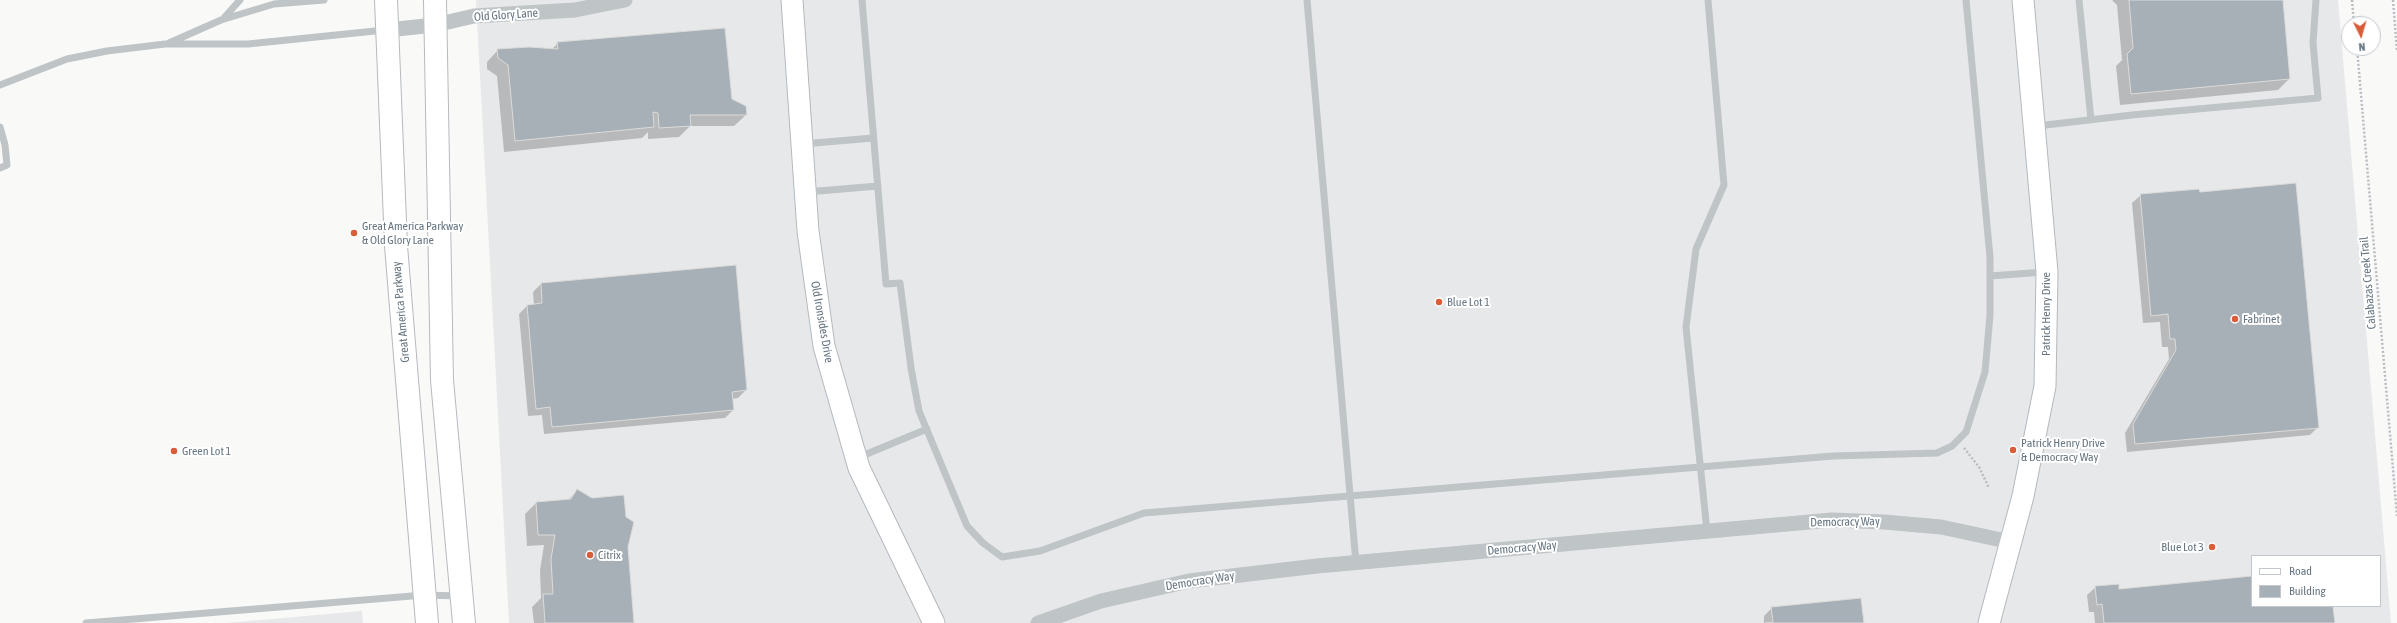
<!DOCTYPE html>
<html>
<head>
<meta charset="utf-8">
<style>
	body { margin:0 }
	#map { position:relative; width:2397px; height:623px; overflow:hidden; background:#f9f9f8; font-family:"Asap Condensed",sans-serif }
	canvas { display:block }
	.legend { position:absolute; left:2251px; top:555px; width:130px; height:52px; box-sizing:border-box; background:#fff; border:1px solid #c2c8cd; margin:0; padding:5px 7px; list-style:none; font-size:12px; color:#667581 }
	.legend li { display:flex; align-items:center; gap:8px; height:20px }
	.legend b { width:20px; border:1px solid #c2c8cd }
	.north { position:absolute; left:2341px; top:16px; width:40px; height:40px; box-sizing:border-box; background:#fff; border:1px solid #c2c8cd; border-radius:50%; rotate:175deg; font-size:11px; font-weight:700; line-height:16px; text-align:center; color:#667581 }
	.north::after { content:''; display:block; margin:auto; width:14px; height:18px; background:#d95d38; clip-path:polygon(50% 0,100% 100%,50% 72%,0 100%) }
</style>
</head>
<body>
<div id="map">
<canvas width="2397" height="623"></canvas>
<ul class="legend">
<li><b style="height:5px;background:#fff"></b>Road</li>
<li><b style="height:11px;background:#a8b0b7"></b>Building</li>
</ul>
<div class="north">N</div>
</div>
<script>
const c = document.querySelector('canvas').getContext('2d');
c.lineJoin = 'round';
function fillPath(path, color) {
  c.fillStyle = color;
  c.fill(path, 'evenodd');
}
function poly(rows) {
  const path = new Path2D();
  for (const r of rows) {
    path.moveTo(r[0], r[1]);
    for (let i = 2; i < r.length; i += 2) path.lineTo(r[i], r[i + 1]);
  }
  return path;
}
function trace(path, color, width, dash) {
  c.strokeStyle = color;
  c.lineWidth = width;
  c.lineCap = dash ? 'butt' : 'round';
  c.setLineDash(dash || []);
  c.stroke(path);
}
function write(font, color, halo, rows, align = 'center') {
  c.font = font + ' "Asap Condensed",sans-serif';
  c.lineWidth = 4;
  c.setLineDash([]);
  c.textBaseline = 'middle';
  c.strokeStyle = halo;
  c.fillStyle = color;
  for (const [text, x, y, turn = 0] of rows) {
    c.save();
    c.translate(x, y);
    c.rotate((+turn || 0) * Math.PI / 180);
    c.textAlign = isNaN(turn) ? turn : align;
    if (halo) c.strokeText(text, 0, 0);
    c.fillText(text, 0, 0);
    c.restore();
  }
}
fillPath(poly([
	[476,0,2338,0,2391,623,509,623],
	[2252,556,2380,556,2380,606,2252,606],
	[362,611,363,623,226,623]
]), '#e7e8e9');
fillPath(poly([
	[2112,0,2282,0,2289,79,2278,90,2120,105,2116,66,2122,60,2117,5],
	[558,43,731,99,746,115,734,126,690,126,679,137,648,139,648,132,642,138,504,152,497,76,487,69,487,62,498,50,552,49],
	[2141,195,2318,427,2310,435,2127,452,2125,433,2169,359,2168,347,2162,347,2160,322,2143,323,2132,203],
	[735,266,746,390,738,398,732,399,733,410,725,418,544,434,542,415,528,416,519,314,527,306,534,305,533,292,541,284],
	[578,490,627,547,633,623,534,623,532,607,541,598,540,570,544,545,527,546,525,514,536,503,568,500],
	[2252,577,2252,606,2332,606,2334,623,2095,623,2094,612,2089,612,2087,595,2096,587,2118,590],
	[1772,608,1863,623,1764,623,1764,616]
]), '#0003');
const building = poly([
	[2129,0,2283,0,2290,79,2131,94,2127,54,2133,48,2129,0],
	[725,28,732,99,746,106,747,115,690,115,691,126,659,128,658,113,653,112,654,127,515,141,508,65,498,58,497,49,529,47,558,49,557,42,725,28],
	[2296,183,2319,428,2135,444,2133,424,2176,350,2175,339,2170,339,2168,314,2151,316,2140,194,2199,189,2200,192,2296,183],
	[736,265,747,390,732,392,734,410,552,427,550,407,536,409,527,305,542,303,541,283,736,265],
	[577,489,592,498,624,495,626,517,634,522,628,547,634,623,545,623,543,594,553,594,551,559,555,535,538,535,536,502,571,499,577,489],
	[2252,576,2252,606,2333,606,2335,623,2104,623,2102,604,2097,605,2095,586,2119,584,2119,589,2252,576],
	[1861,598,1864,623,1765,623,1773,622,1771,607,1861,598]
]);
fillPath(building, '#a8b0b7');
trace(building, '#dbdbda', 1);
const secondary = poly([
	[792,0,808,231,824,346,859,468,934,623],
	[1989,623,2023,496,2045,386,2047,272,2023,0]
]);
const primary = poly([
	[386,0,396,246,427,623],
	[435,0,442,380,464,623]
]);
trace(secondary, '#b4b9be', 23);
trace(primary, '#b5babe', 24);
trace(poly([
	[2352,0,2354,24],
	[2393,0,2397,51],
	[2357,48,2397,516],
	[1964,448,1979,467,1989,488]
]), '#babdc0', 2.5, [2, 2]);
trace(poly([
	[862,0,886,284,900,283,911,368,919,411,967,526,983,543,1002,557,1040,551,1144,513,1833,456,1937,453,1952,446,1966,432,1985,372,1990,315,1990,257,1966,0],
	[1307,0,1356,563],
	[2079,0,2091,120],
	[223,19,240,0],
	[169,43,221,20,274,4,324,0],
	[0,85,67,59,107,51,165,44,248,44,385,30],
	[2037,126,2132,115,2318,98,2313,43,2316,0],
	[0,127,5,145,7,165,0,168],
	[803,144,873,138],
	[806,192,878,186],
	[1990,276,2044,272],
	[857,458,927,429],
	[1707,531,1686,327,1696,249,1724,185,1708,0],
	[86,623,424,595,459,596]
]), '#bfc4c7', 7);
trace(poly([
	[387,30,435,25,474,16,575,10,625,0],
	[1038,623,1101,601,1189,581,1317,566,1832,520,1884,522,1941,527,2011,542]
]), '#bfc4c7', 15);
trace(secondary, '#fff', 21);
trace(primary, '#fff', 22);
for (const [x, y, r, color] of [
	[354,233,4,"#d95d38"],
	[1439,302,4,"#d95d38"],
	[2235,319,4,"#d95d38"],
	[2013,450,4,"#d95d38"],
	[174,451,4,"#d95d38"],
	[2212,547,4,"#d95d38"],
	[590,555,4,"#d95d38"]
]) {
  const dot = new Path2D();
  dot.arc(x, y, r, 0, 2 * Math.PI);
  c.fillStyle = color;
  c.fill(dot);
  trace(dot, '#fff', 1.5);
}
write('12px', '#667581', '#fff', [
	["Old Glory Lane",506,15,-4],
	["Calabazas Creek Trail",2368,283,-95],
	["Great America Parkway",401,312,-95],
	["Patrick Henry Drive",2046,314,-90],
	["Old Ironsides Drive",822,322,80],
	["Democracy Way",1845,522,-1],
	["Democracy Way",1522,548,-5],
	["Democracy Way",1200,581,-9]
]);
write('12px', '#667581', '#fff', [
	["Great America Parkway",362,226],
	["& Old Glory Lane",362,240],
	["Blue Lot 1",1447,302],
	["Fabrinet",2243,319],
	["Patrick Henry Drive",2021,443],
	["& Democracy Way",2021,457],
	["Green Lot 1",182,451],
	["Blue Lot 3",2204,547,"right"],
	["Citrix",598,555]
], 'left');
</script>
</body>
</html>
